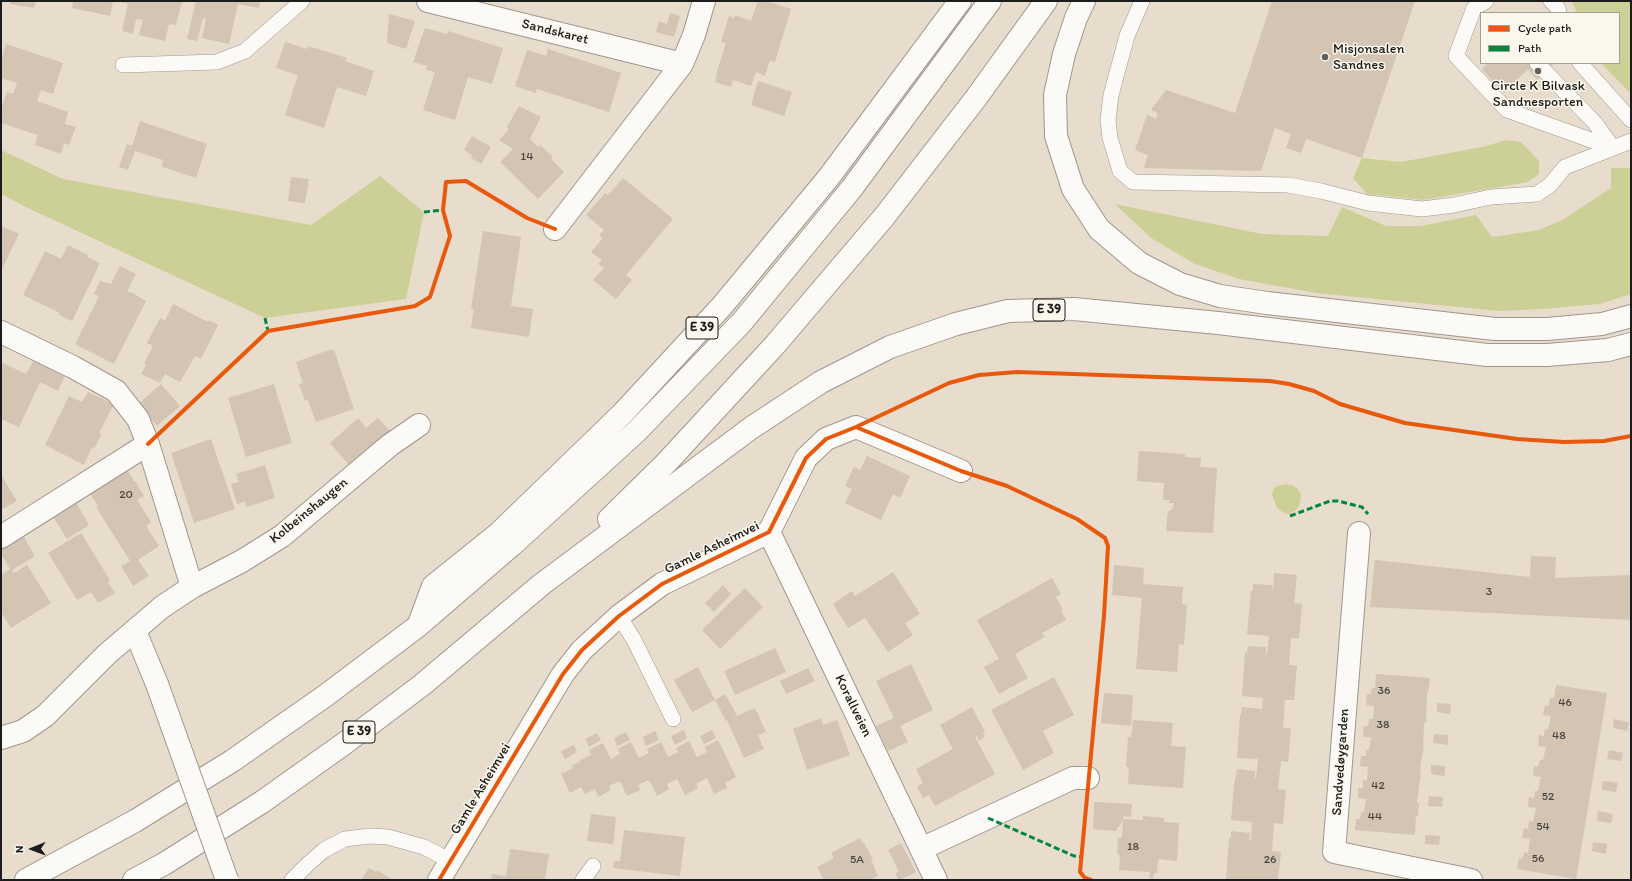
<!DOCTYPE html>
<html>
<head>
<meta charset="utf-8">
<style>
	body { margin:0 }
	#map { position:relative; width:1632px; height:881px; overflow:hidden; background:#e8dccc; font-family:Itim,sans-serif }
	canvas { display:block }
	.frame { position:absolute; inset:0; border:2px solid #1c1c1c; pointer-events:none }
	.legend { position:absolute; left:1480px; top:12px; width:140px; height:52px; box-sizing:border-box; background:#fbf7ec; border:1px solid #a29f99; margin:0; padding:5px 7px; list-style:none; font-size:12px; color:#1c1c1c }
	.legend li { display:flex; align-items:center; gap:8px; height:20px }
	.legend b { width:20px; border:1px solid #a29f99 }
	.north { position:absolute; left:12px; top:829px; width:40px; height:40px; -webkit-text-stroke:3px #fbf7ec; paint-order:stroke; rotate:269deg; font-size:11px; font-weight:700; line-height:16px; text-align:center; color:#1c1c1c }
	.north::after { content:''; display:block; margin:auto; width:14px; height:18px; background:#1c1c1c; clip-path:polygon(50% 0,100% 100%,50% 72%,0 100%) }
</style>
</head>
<body>
<div id="map">
<canvas width="1632" height="881"></canvas>
<div class="frame"></div>
<ul class="legend">
<li><b style="height:5px;background:#e8590c"></b>Cycle path</li>
<li><b style="height:5px;background:#00873e"></b>Path</li>
</ul>
<div class="north">N</div>
</div>
<script>
const c = document.querySelector('canvas').getContext('2d');
c.lineJoin = 'round';
function fillPath(path, color) {
  c.fillStyle = color;
  c.fill(path, 'evenodd');
}
function poly(rows) {
  const path = new Path2D();
  for (const r of rows) {
    path.moveTo(r[0], r[1]);
    for (let i = 2; i < r.length; i += 2) path.lineTo(r[i], r[i + 1]);
  }
  return path;
}
function trace(path, color, width, dash) {
  c.strokeStyle = color;
  c.lineWidth = width;
  c.lineCap = dash ? 'butt' : 'round';
  c.setLineDash(dash || []);
  c.stroke(path);
}
function write(font, color, halo, rows, align = 'center') {
  c.font = font + ' Itim,sans-serif';
  c.lineWidth = 3;
  c.setLineDash([]);
  c.textBaseline = 'middle';
  c.strokeStyle = halo;
  c.fillStyle = color;
  for (const [text, x, y, turn = 0] of rows) {
    c.save();
    c.translate(x, y);
    c.rotate((+turn || 0) * Math.PI / 180);
    c.textAlign = isNaN(turn) ? turn : align;
    if (halo) c.strokeText(text, 0, 0);
    c.fillText(text, 0, 0);
    c.restore();
  }
}
fillPath(poly([
	[1572,1,1631,1,1631,94,1601,63,1619,63,1619,13,1577,13],
	[1505,140,1521,142,1539,161,1539,174,1528,182,1423,200,1367,194,1353,178,1362,158,1401,162,1487,146],
	[1,150,63,179,311,225,380,176,424,212,406,299,265,318,32,210,1,194],
	[1611,168,1631,168,1631,294,1600,304,1542,309,1499,311,1316,293,1239,279,1195,264,1151,238,1115,204,1262,234,1328,236,1342,207,1386,226,1421,226,1476,215,1492,237,1539,230,1564,219,1611,188],
	[1285,484,1292,485,1298,489,1301,495,1300,504,1296,510,1289,514,1284,513,1277,508,1272,495,1273,490,1277,486]
]), '#ccd097');
fillPath(poly([
	[11,1,36,1,34,8,10,4],
	[73,1,113,1,110,16,72,8],
	[117,1,182,1,176,25,169,24,165,41,139,35,143,20,136,19,133,34,122,31,128,4],
	[196,1,260,1,259,8,238,4,229,44,202,38,206,19,203,18,197,41,187,39],
	[758,1,766,1,791,9,775,62,770,60,765,76,756,72,751,86,733,80,731,87,715,82,717,75,716,75,726,43,721,42,729,16,734,18,735,15,751,21],
	[1272,1,1415,1,1362,158,1306,139,1301,153,1286,148,1291,134,1275,128,1261,171,1144,168,1148,155,1135,150,1147,115,1156,119,1158,113,1151,110,1166,90,1235,113],
	[670,13,680,16,674,37,656,32,659,21,667,24],
	[389,14,415,21,406,49,387,43],
	[425,28,447,34,448,31,503,48,492,84,468,77,455,120,423,110,435,72,426,70,427,66,413,62],
	[285,42,307,49,308,46,347,58,345,61,374,71,366,96,337,87,324,128,285,115,298,75,276,68],
	[6,44,63,63,53,94,41,90,37,101,68,112,65,124,76,127,69,145,64,143,61,154,35,145,38,135,1,123,1,110,7,92,13,94,17,83,1,78,1,61],
	[548,49,621,73,609,112,537,89,536,93,515,86,527,50,546,56],
	[1488,63,1554,63,1537,80,1528,69,1504,93,1482,69],
	[758,81,792,92,784,116,751,105],
	[519,106,541,117,530,139,538,147,540,145,552,156,553,158,551,159,564,172,538,199,500,162,513,149,499,140,509,129,507,127],
	[140,121,207,144,196,178,163,167,162,166,163,160,135,151,128,170,119,167,127,144,132,146],
	[472,136,491,147,481,164,471,158,472,155,464,150],
	[291,177,309,179,305,203,288,201],
	[623,178,673,219,626,275,632,280,616,299,593,280,604,268,598,264,602,260,591,252,603,238,599,235,604,230,586,215,605,193,608,195],
	[1,226,19,234,1,271],
	[483,231,521,237,511,306,533,309,529,337,471,328,474,309,471,309],
	[68,245,88,255,87,257,100,263,72,321,59,315,60,313,23,295,45,251,61,259],
	[120,266,136,274,127,292,131,292,146,301,114,364,75,344,99,296,94,294,100,281,111,284],
	[173,304,208,322,209,320,218,325,201,359,195,356,180,382,165,374,160,383,141,374,146,365,144,363,153,346,147,343,160,318,165,321],
	[329,350,334,350,354,409,316,422,308,400,305,401,299,384,303,383,296,362],
	[34,360,65,375,58,391,40,382,19,427,1,419,1,367,3,363,26,374],
	[161,384,180,406,157,426,138,404],
	[274,384,292,443,246,457,228,398],
	[88,392,114,404,100,431,101,435,95,447,91,449,84,465,45,445,69,396,82,402],
	[358,418,366,428,378,418,391,432,379,442,378,441,349,465,330,443],
	[211,439,235,509,194,523,171,453],
	[1139,451,1185,454,1185,457,1201,458,1200,467,1217,468,1213,533,1166,531,1168,511,1171,511,1171,509,1173,509,1174,503,1169,503,1169,500,1163,500,1164,483,1137,481],
	[867,456,910,476,900,498,893,494,881,520,845,503,852,489,845,486,854,467,860,470],
	[265,465,275,498,246,507,245,501,237,504,231,484,239,482,236,474],
	[126,468,133,479,133,480,134,482,135,481,144,496,137,500,151,522,146,526,159,546,138,560,149,576,133,586,121,566,130,561,96,507,98,505,88,491],
	[1,475,17,501,1,510],
	[75,501,89,525,67,539,52,515],
	[21,532,35,556,12,570,14,573,27,565,51,603,11,628,1,612,1,575,10,569,1,554,1,545],
	[81,533,110,580,108,582,115,593,98,603,91,592,77,600,48,553],
	[1531,556,1556,557,1555,578,1631,575,1631,620,1370,607,1375,560,1530,577],
	[1114,565,1144,568,1143,584,1183,587,1182,604,1187,605,1184,645,1179,644,1177,672,1136,669,1142,598,1112,595],
	[893,572,920,614,905,623,913,635,888,652,865,618,848,628,833,604,852,591,855,596],
	[1274,573,1297,575,1294,603,1302,604,1299,638,1291,638,1289,665,1297,666,1294,700,1285,700,1283,728,1291,728,1288,762,1281,761,1278,789,1286,790,1283,824,1274,823,1272,851,1281,852,1278,880,1226,880,1229,838,1231,838,1231,831,1250,833,1249,840,1251,840,1252,822,1231,820,1235,777,1236,777,1237,769,1255,771,1255,778,1256,778,1258,759,1237,758,1240,715,1241,715,1242,707,1261,709,1261,717,1263,698,1242,696,1245,653,1247,653,1248,646,1266,647,1266,655,1267,655,1269,636,1247,634,1251,591,1253,591,1253,584,1272,585,1273,593],
	[1052,578,1061,594,1056,597,1063,610,1061,611,1066,620,1042,633,1045,637,1015,654,1028,678,999,694,984,667,999,659,977,620],
	[723,585,731,594,714,612,705,603],
	[745,588,763,607,720,649,702,630],
	[775,648,786,672,735,695,724,671],
	[911,664,933,710,900,726,908,742,888,751,876,726,894,718,876,681],
	[698,667,715,700,692,712,674,680],
	[808,668,815,681,786,694,780,681],
	[1376,674,1430,678,1428,693,1427,692,1426,723,1424,723,1423,754,1422,754,1420,771,1421,771,1417,803,1419,803,1418,817,1416,816,1415,835,1355,830,1356,819,1360,819,1361,812,1364,812,1366,799,1358,798,1358,788,1363,788,1363,780,1367,781,1368,767,1360,766,1361,756,1366,756,1366,750,1369,750,1371,737,1363,737,1364,726,1368,726,1369,719,1373,719,1374,706,1366,705,1367,694,1371,694,1372,688,1375,688],
	[1054,677,1074,715,1043,731,1054,753,1023,770,991,710],
	[1556,685,1607,693,1576,879,1517,869,1519,858,1523,859,1524,852,1528,853,1530,839,1522,838,1524,828,1528,829,1529,821,1533,822,1536,808,1528,807,1529,797,1534,798,1535,791,1538,791,1541,777,1533,776,1534,766,1538,767,1540,760,1543,760,1546,747,1538,746,1539,735,1544,736,1545,729,1548,730,1551,716,1543,715,1545,705,1549,706,1550,698,1554,698],
	[1104,693,1133,695,1131,726,1101,723],
	[725,694,737,715,732,718,755,708,766,732,758,735,764,749,744,758,727,720,726,721,715,700],
	[1437,703,1451,704,1450,714,1437,712],
	[972,707,985,732,983,733,985,737,979,741,977,736,975,737,995,774,935,806,929,795,923,798,917,787,923,783,916,769,953,749,940,725],
	[821,718,823,725,837,720,850,755,807,770,793,729],
	[1614,719,1629,722,1627,731,1613,728],
	[1133,720,1173,723,1171,746,1186,747,1183,788,1128,784,1129,767,1126,767,1128,737,1131,737],
	[684,730,687,738,675,745,671,736],
	[712,730,716,738,704,744,700,736],
	[655,731,659,740,646,746,643,737],
	[626,732,630,740,617,746,614,738],
	[597,733,601,740,589,747,585,739],
	[1434,734,1448,735,1448,745,1433,743],
	[718,740,736,777,725,783,727,788,714,794,707,778,696,784,698,788,685,795,677,779,667,784,669,789,657,796,649,780,638,785,640,790,627,796,620,781,609,786,611,790,598,797,595,789,585,794,581,787,570,793,561,774,573,768,571,766,581,761,580,760,591,755,589,750,603,743,611,759,620,754,618,749,631,742,639,758,649,753,647,749,661,742,668,757,678,752,676,748,689,741,697,757,707,752,705,747],
	[574,745,577,752,565,759,561,751],
	[1609,750,1623,753,1621,761,1607,759],
	[1431,765,1445,766,1445,776,1431,774],
	[1603,781,1618,783,1616,792,1602,790],
	[1429,796,1443,797,1442,807,1428,806],
	[1094,802,1132,804,1131,817,1123,816,1123,819,1143,820,1143,816,1164,818,1164,822,1179,823,1177,861,1158,859,1157,873,1154,873,1153,879,1149,878,1150,872,1119,870,1120,856,1117,853,1118,838,1122,837,1123,820,1116,831,1093,829],
	[1598,811,1613,814,1611,823,1597,821],
	[591,814,616,817,613,844,587,841],
	[624,830,685,837,680,876,613,868,614,861,620,861],
	[1425,835,1440,836,1439,845,1425,844],
	[860,838,863,843,864,843,873,859,871,860,878,876,870,880,824,880,817,867,834,858,831,853],
	[1593,842,1607,844,1606,854,1592,851],
	[901,843,916,872,899,880,895,873,899,872,888,850],
	[510,849,549,854,545,880,491,880,492,874,506,876],
	[369,868,376,872,377,870,393,880,361,880]
]), '#d3c4b3');
const service = poly([
	[1142,1,1127,36,1111,95,1108,120,1110,138,1120,171,1133,182,1288,185,1321,191,1368,203,1422,209,1454,205,1491,197,1537,194,1550,185,1565,167,1631,141],
	[1486,1,1474,8,1456,56,1507,110,1613,148],
	[1551,1,1558,8,1559,13],
	[1537,63,1595,123,1613,148],
	[1580,63,1631,120],
	[123,65,217,62,245,51,302,1],
	[619,616,634,640,673,719],
	[292,880,307,865,324,850,345,839,370,836,388,837,424,847,451,861],
	[583,880,593,866]
]);
const minor = poly([
	[428,1,682,64],
	[555,229,682,64,694,35,704,1],
	[1,332,73,367,116,391,138,419,148,444,192,587],
	[769,532,936,880],
	[1359,533,1334,852,1471,880],
	[1,537,148,444],
	[135,631,157,684],
	[1,738,23,731,45,716,107,654,162,607,192,587,242,561,282,536,390,445,419,425],
	[921,849,1073,778,1088,778],
	[439,880,563,674,582,650,619,616,662,584,769,532,806,458,826,439,856,427,961,471]
]);
const motorway = poly([
	[1084,1,1076,18,1064,54,1055,95,1056,136,1073,189,1099,229,1139,263,1180,284,1220,296,1267,303,1495,329,1547,329,1602,324,1631,316],
	[609,519,667,462,774,346,884,217,976,98,1046,1],
	[419,624,433,586,499,533,623,413,722,306,829,177,960,1],
	[26,880,135,821,232,761,325,696,418,626,512,545,637,431,742,322,852,188,990,1],
	[134,880,164,864,262,802,345,743,422,685,542,584,751,428,821,382,890,347,956,324,1008,311,1074,309,1218,323,1487,355,1547,355,1608,350,1631,344]
]);
trace(service, '#9e978e', 16);
trace(minor, '#9e978e', 24);
trace(motorway, '#9e978e', 24);
trace(service, '#fcfaf7', 15);
trace(minor, '#fcfaf7', 22);
trace(motorway, '#fcfaf7', 22);
const minorBridge = poly([
	[157,684,227,880]
]);
trace(minorBridge, '#9e978e', 24, []);
trace(minorBridge, '#fcfaf7', 22);
trace(poly([
	[424,212,443,210],
	[265,318,268,331],
	[1290,516,1330,501,1338,501,1362,507,1368,514],
	[988,818,1074,856,1082,857]
]), '#00873e', 3, [6, 3]);
trace(poly([
	[856,427,949,383,979,375,1017,372,1270,381,1289,384,1314,391,1340,404,1405,423,1517,439,1564,442,1604,441,1631,436],
	[148,444,268,331,415,306,430,297,450,236,443,210,446,182,466,181,527,218,555,229],
	[439,880,563,674,582,650,619,616,662,584,769,532,806,458,826,439,856,427,961,471,1007,486,1077,519,1105,538,1108,546,1104,616,1080,872,1085,878,1091,880]
]), '#e8590c', 4);
for (const [x, y, r, color] of [
	[1325,57,4,"#635f5a"],
	[1538,71,4,"#635f5a"]
]) {
  const dot = new Path2D();
  dot.arc(x, y, r, 0, 2 * Math.PI);
  c.fillStyle = color;
  c.fill(dot);
  trace(dot, '#fbf7ec', 1.5);
}
write('12px', '#4a4642', null, [
	["14",527,157],
	["20",126,495],
	["3",1489,592],
	["36",1384,691],
	["46",1565,703],
	["38",1383,725],
	["48",1559,736],
	["42",1378,786],
	["52",1548,797],
	["44",1375,817],
	["54",1543,827],
	["18",1133,847],
	["56",1538,859],
	["5A",857,860],
	["26",1270,860]
]);
for (const [x, y, w] of [
	[1049,310,32],
	[702,328,32],
	[359,732,32]
]) {
  const box = new Path2D();
  box.roundRect(x - w / 2, y - 11, w, 22, 3);
  c.fillStyle = '#fbf7ec';
  c.fill(box);
  trace(box, '#1c1c1c', 1);
}
write('bold 13px', '#1c1c1c', null, [
	["E 39",1049,310],
	["E 39",702,328],
	["E 39",359,732]
]);
write('14px', '#1c1c1c', '#fbf7ec', [
	["Sandskaret",555,32,14],
	["Kolbeinshaugen",309,511,-39],
	["Gamle Asheimvei",712,548,-26],
	["Korallveien",853,706,64],
	["Sandvedøygarden",1341,762,-86],
	["Gamle Asheimvei",481,789,-59]
]);
write('14px', '#1c1c1c', '#fbf7ec', [
	["Misjonsalen",1333,49],
	["Sandnes",1333,65],
	["Circle K Bilvask",1538,86,"center"],
	["Sandnesporten",1538,102,"center"]
], 'left');
</script>
</body>
</html>
